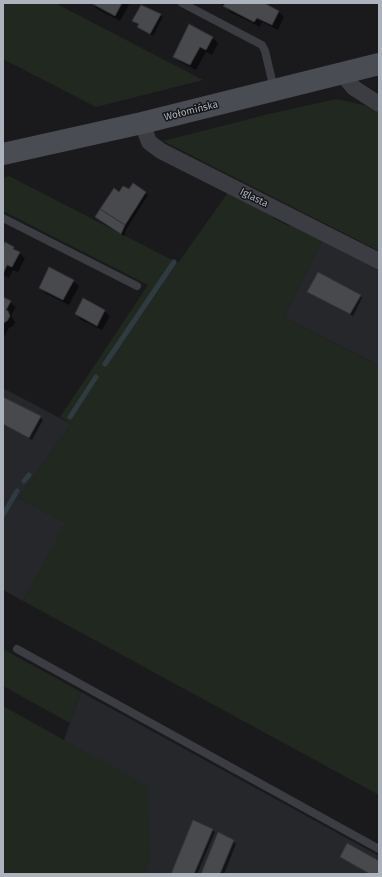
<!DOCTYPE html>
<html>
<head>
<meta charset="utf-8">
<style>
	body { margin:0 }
	#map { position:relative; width:382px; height:877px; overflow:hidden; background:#1a1a1d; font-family:"Fira Sans",sans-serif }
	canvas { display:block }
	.frame { position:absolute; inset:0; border:4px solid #adb3bc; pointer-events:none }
</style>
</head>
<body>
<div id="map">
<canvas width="382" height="877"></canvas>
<div class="frame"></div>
</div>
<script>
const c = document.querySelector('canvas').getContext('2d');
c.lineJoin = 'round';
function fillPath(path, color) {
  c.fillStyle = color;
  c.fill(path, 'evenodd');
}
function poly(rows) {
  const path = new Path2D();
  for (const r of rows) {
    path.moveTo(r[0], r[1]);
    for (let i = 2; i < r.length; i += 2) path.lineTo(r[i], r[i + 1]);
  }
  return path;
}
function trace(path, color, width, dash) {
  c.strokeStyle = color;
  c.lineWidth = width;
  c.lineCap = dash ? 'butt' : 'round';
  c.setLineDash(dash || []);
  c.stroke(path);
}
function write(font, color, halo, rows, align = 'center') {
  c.font = font + ' "Fira Sans",sans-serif';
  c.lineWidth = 3;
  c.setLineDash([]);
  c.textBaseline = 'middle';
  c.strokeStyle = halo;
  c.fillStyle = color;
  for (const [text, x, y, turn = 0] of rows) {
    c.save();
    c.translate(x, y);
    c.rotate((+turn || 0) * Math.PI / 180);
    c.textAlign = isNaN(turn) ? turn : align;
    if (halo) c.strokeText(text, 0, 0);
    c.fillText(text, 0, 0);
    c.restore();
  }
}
fillPath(poly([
	[323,239,379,267,379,366,284,317],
	[3,388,71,424,19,498,66,523,23,601,3,590],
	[81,692,379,856,379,874,145,874,150,855,64,740]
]), '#26272a');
fillPath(poly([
	[3,3,55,3,203,80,96,107,3,59],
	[337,99,364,105,379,113,379,251,163,141,269,114],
	[9,176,178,263,229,191,271,213,273,218,289,226,296,226,323,239,284,317,379,366,379,795,23,601,65,523,19,498,71,424,60,417,148,285,3,211,3,178],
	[3,649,81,692,70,723,3,686],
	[3,706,147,786,150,855,145,874,3,874]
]), '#202820');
fillPath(poly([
	[92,3,130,3,120,21,97,9],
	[219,3,262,3,279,12,284,17,278,30,262,22,260,27,230,12,225,6],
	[160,15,163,17,153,36,141,29,140,25,133,21],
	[190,26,213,38,218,43,212,55,206,52,196,70,180,62,174,56],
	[129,191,145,193,148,195,127,228,124,236,99,220,119,193],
	[3,248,13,248,25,258,18,272,13,270,9,278,3,275],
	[73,281,79,286,69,305,45,293,40,287],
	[308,292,360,295,362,298,353,316,311,294],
	[3,298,10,302,16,307,11,315,15,322,13,326,9,328,3,339],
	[104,311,110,316,102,330,81,320,76,314],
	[3,398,40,417,43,420,32,440,3,424],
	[213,830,215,832,197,874,173,874],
	[233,841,236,844,224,874,202,874],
	[341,857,379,862,379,874,369,874]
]), '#0007');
trace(poly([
	[105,364,174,262],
	[70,417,96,377],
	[24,481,29,475],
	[3,515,17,491]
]), '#303b41', 5);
const building = poly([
	[91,3,122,3,115,16,91,3],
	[223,3,264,3,279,11,272,25,257,18,254,22,223,6,225,4,223,3],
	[141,5,161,14,150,34,137,27,139,24,132,21,141,5],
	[189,24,213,37,206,50,200,47,190,65,173,57,189,24],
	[133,183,146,192,125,225,100,209,114,188,119,192,123,186,129,189,133,183],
	[100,209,125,225,121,234,95,217,100,209],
	[5,242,14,247,13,249,20,252,12,267,7,265,3,274,3,246,5,242],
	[49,267,74,280,63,300,39,288,49,267],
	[318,272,361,295,350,314,307,292,318,272],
	[3,297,11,301,6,310,8,311,10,316,7,321,3,323,3,297],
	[83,298,105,310,97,326,75,314,83,298],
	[3,397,41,416,29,438,3,424,3,397],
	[193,820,213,829,194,874,171,874,193,820],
	[218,832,234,840,220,874,201,874,218,832],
	[347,843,379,861,379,874,370,874,340,857,347,843]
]);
fillPath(building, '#47494d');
trace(building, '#343539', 1);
trace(poly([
	[182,3,262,45,265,51,274,89],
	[3,218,137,286],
	[17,649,379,849]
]), '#3b3d42', 8);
trace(poly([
	[342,74,354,88,379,104],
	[142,123,149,142,161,151,379,261]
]), '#3b3d42', 16);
trace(poly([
	[3,154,142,123,379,64]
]), '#494c52', 22);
write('10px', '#adb3bc', '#151518', [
	["Wołomińska",191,111,-14],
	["Iglasta",254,198,27]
]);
</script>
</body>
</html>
